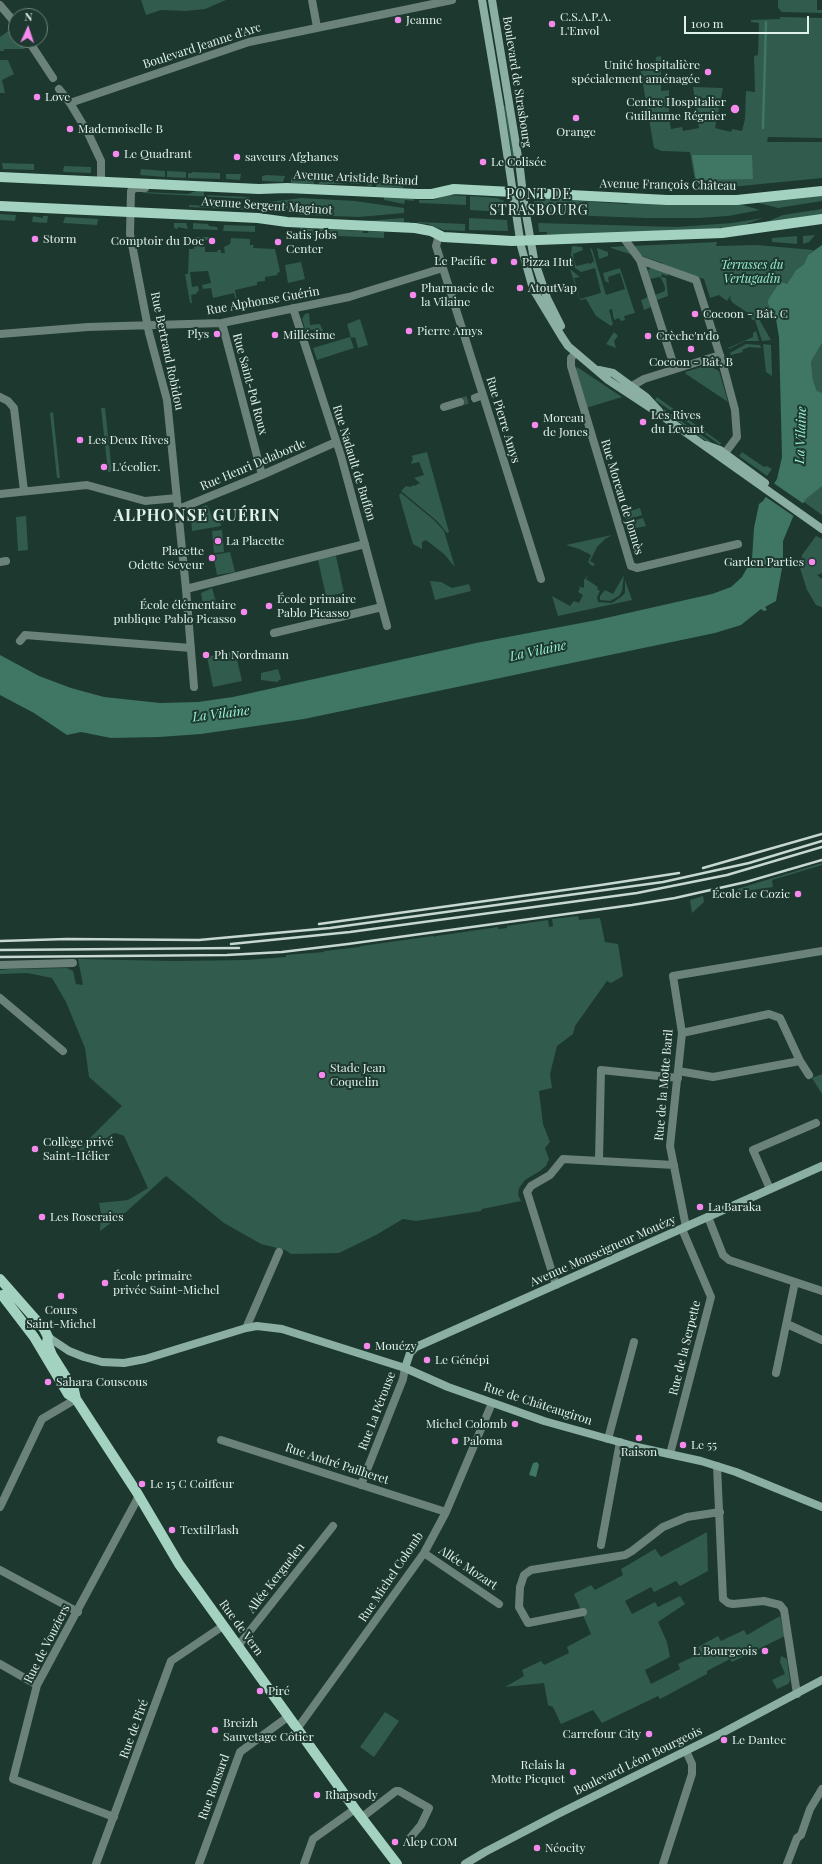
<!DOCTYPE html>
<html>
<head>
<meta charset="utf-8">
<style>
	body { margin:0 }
	#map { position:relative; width:822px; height:1864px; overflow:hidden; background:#1d382f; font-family:"Playfair Display",serif }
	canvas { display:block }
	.north { position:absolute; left:8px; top:8px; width:40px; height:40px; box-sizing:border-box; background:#1d382f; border:1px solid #6b827a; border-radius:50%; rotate:3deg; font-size:11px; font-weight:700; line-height:16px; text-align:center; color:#e0f0ea }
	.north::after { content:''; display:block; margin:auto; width:14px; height:18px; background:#f689ee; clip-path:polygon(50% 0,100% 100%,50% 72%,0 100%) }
	.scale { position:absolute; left:684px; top:16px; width:125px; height:18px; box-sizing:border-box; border:2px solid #e0f0ea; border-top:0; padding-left:5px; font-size:12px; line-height:14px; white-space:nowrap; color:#e0f0ea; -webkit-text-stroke:3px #1d382f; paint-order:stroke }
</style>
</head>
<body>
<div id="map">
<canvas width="822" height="1864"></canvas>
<div class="north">N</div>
<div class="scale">100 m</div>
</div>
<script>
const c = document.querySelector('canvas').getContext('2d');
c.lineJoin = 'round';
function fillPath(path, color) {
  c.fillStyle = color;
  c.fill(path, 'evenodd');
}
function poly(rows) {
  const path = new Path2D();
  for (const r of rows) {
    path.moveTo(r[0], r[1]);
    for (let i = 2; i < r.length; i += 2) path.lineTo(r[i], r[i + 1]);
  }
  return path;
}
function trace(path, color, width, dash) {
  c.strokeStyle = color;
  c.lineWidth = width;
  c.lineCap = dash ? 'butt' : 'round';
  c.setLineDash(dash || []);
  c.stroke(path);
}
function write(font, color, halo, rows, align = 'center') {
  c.font = font + ' "Playfair Display",serif';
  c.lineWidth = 4;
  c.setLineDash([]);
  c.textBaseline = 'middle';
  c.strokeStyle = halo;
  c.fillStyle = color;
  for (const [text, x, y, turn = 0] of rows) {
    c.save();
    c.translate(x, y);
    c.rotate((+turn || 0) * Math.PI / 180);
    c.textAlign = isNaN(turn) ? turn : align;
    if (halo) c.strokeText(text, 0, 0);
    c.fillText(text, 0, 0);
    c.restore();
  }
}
fillPath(poly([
	[141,0,226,0,205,9,186,11,161,10,146,15],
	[778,0,817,0,817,10,822,10,822,13,782,12,778,8],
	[780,17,822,18,822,138,768,137,767,142,822,142,822,178,741,186,696,186,690,152,662,151,654,148,640,67,655,67,656,57,661,56,661,91,669,90,669,118,671,129,682,127,683,131,699,128,693,87,723,88,715,128,731,132,732,129,742,131,745,119,746,91,755,92,754,56,758,55,759,23,751,22,751,20,780,19],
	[11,29,16,36,16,40,19,40,25,49,4,49,4,51,0,51,0,37],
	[0,60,8,60,14,74,2,80,5,93,0,93],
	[504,106,506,106,515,163,513,163],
	[2,163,34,164,34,170,3,169],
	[64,166,91,167,91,173,63,172],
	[141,169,165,171,165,177,140,175],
	[167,171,186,172,186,178,167,177],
	[192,172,220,173,220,179,188,178,188,173,192,173],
	[226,174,241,174,240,180,226,179],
	[267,175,285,176,283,182,262,181,262,176],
	[291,177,314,178,314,184,291,183],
	[319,178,334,178,334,183,351,184,352,179,372,180,372,186,368,186,367,184,319,184],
	[377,180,403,182,403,188,376,187],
	[198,190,204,190,204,195,249,197,250,199,143,193,143,192,188,194],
	[448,195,466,196,466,205,419,203,419,200,433,200],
	[822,195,822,201,778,208,755,202],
	[470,196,497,198,504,201,505,212,470,210],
	[384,197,414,197,414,201,405,200,404,204,384,200],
	[301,198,355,201,404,208,404,213,359,217,302,215,261,205,261,203],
	[538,198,626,204,635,201,739,204,760,210,728,216,698,218,647,218,536,214,534,201,538,201],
	[189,205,240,207,250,210,189,207],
	[822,209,822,216,759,225,783,215],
	[0,214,16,215,15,221,0,220],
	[33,216,43,218,43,216,48,216,47,223,32,222],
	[65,217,98,219,97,225,63,223],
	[404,218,404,222,410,222,409,225,365,221],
	[469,218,507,220,508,231,469,230],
	[763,218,738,227,600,234,547,234,547,232,539,232,538,223,677,227,732,223],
	[418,222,465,224,465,231,443,230,428,224,418,223],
	[174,223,186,223,188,229,178,227,178,229,174,228],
	[193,223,208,224,209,226,217,227,218,230,193,229],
	[224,225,255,226,255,232,223,231],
	[300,228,363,231,363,233,368,233,368,231,384,232,384,238,337,236,337,234,333,234,332,236,300,234],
	[815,235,809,242,803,244,803,236],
	[797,236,797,244,772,242,772,238],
	[195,237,212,237,212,240,203,240,202,246,205,247,205,252,217,252,218,250,221,250,221,253,225,253,224,247,230,244,231,238,250,239,250,245,254,245,253,248,275,249,280,272,277,273,278,275,265,277,265,281,257,282,257,285,235,290,237,301,236,301,234,293,213,298,211,288,203,289,202,285,211,283,208,271,190,272,192,287,198,286,199,290,196,294,191,295,192,303,190,303,185,274,188,274,189,249,194,249],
	[717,242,716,246,757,245,814,250,808,255,804,264,796,270,787,284,780,281,768,300,768,304,774,315,759,319,771,340,762,341,755,320,752,320,750,313,748,313,733,303,730,299,731,295,727,301,719,295,710,298,704,279,662,265,662,263,639,255,632,246],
	[572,246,582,247,583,250,573,254,576,266,589,263,590,264,594,261,590,248,592,249,606,295,625,289,620,273,608,277,609,283,605,281,603,273,620,268,635,313,624,316,625,320,621,321,619,318,614,320,612,309,609,310,613,324,611,326,596,316,586,299,580,300,570,269,580,277,574,278,580,299,601,293,595,268,581,272,575,268,571,255],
	[626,246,633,255,611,248,611,247],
	[597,248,608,252,608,256,599,259],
	[301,262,305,279,288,283,285,265],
	[652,267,666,271,666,273,668,274,667,276,662,274,661,277,666,278,668,296,657,300,655,295,665,291,665,287,661,278,659,277,650,279,648,270],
	[648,297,651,307,644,310,641,300],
	[309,313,310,325,320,324,323,331,315,333,313,329,306,332,302,319,305,314],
	[360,319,368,345,358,348,355,337,351,338,347,324],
	[756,331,759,341,745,341,729,349,728,348,753,337,753,333],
	[614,332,618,336,614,341,616,348,606,344],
	[350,337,354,348,317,360,313,348],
	[822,343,822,404,813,380,811,362],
	[746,344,760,345,761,348,749,347,742,350,743,352,731,355,730,353],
	[763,344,771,345,772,376,766,372],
	[708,365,719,371,728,402,686,374,685,372],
	[577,367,622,397,586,408,575,370],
	[657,397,721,443,720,445,712,439,655,400],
	[101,408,105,408,112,472,108,472],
	[664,409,710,441,709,443,663,411],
	[53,412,60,478,57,478,50,413],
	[427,452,449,532,447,533,437,521,401,491,406,486,411,487,413,485,414,486,420,483,414,478,424,475,419,462,411,464,413,458,411,456],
	[742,452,764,467,767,466,772,469,767,476,739,456],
	[822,479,822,515,804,502,818,481],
	[401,493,434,520,444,531,455,567,444,554,426,540,422,542,422,549,413,544,399,495],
	[207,505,211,514,219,513,221,526,192,531,191,516,188,516,188,512],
	[640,508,642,515,626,520,623,513],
	[26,516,28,550,18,551,16,517],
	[643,518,646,526,627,530,626,523],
	[222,530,224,552,214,553,212,531],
	[612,535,605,539,597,547,590,561,595,564,593,566,591,565,588,562,591,555,579,549,566,545],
	[816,536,822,539,822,573,817,575,822,579,822,607,816,605,807,590,800,568,802,555],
	[230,552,235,572,217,575,213,555],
	[336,556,344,593,326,596,318,560],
	[589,574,586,579,598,587,597,589,600,591,597,597,598,602,612,603,621,597,625,593,625,580,632,600,558,616,552,596,570,606,574,601,579,603,583,595,578,592,580,588,578,586,584,588,584,580],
	[624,575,622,591,619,596,610,601,600,600,600,596,605,590,613,594],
	[430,581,441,582,452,588,469,584,471,591,435,600],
	[212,588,216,602,203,605,201,593],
	[235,651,242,681,213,687,207,657],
	[278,669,281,679,277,682,261,680,261,673],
	[822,863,822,865,772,880,773,887,738,892,737,889],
	[703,896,704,902,692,913,690,900],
	[578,916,579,920,600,918,605,942,618,944,623,976,611,983,607,981,575,1026,573,1034,557,1046,550,1074,552,1088,539,1091,543,1124,550,1142,545,1148,549,1159,546,1166,540,1171,525,1180,519,1188,518,1195,521,1201,482,1209,481,1211,416,1221,403,1219,376,1235,339,1253,291,1254,285,1250,261,1244,224,1223,166,1176,126,1212,100,1231,101,1213,99,1203,128,1200,148,1188,124,1136,119,1134,114,1133,72,1161,70,1158,122,1106,89,1077,85,1048,66,1002,52,978,27,973,0,974,0,970,10,969,67,968,73,971,76,984,83,985,78,959,174,961,246,960,286,957,286,955,324,952,324,951,360,947,361,946,433,936,435,937,436,936,498,927,498,929,507,928,507,926,548,920,549,927,553,926,552,919],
	[822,1074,822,1094,812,1078],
	[707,1532,708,1571,680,1586,676,1581,654,1592,651,1587,625,1601,632,1614,655,1602,658,1607,680,1596,685,1604,658,1622,667,1642,670,1657,645,1670,651,1684,680,1669,678,1664,701,1653,698,1647,718,1636,721,1641,744,1630,747,1635,780,1616,785,1636,732,1662,730,1659,707,1671,707,1674,660,1699,658,1696,602,1723,593,1710,561,1724,553,1707,548,1705,544,1683,505,1687,524,1676,522,1670,541,1661,544,1665,569,1653,567,1647,591,1634,574,1594,591,1585,595,1590,623,1575,621,1569,655,1549,661,1557],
	[781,1656,787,1659,790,1681,788,1684,777,1689,772,1680,785,1674,780,1662],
	[385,1712,399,1721,374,1757,360,1747]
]), '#305b4d');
fillPath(poly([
	[692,155,752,155,753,179,696,180],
	[822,245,822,343,811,362,813,380,817,391,822,393,822,486,807,498,793,517,783,541,783,563,776,601,765,607,767,610,764,611,761,609,741,625,715,633,304,719,201,734,159,737,111,738,81,732,67,735,34,713,0,695,0,655,39,676,71,688,104,697,160,703,198,702,233,697,476,643,597,620,712,594,731,587,742,577,752,559,754,528,759,504,763,501,777,479,782,457,779,337,776,319,768,304,768,300,780,281,787,284,796,270,804,264,808,255],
	[537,1462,539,1465,536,1477,529,1475,533,1463]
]), '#3f7664');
fillPath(poly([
	[772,482,804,504,795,517,763,495]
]), '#1d382f');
trace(poly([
	[763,128,766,22]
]), '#3f7664', 2.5);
trace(poly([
	[460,402,475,398]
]), '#3a544b', 8, [8, 4]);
trace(poly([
	[312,0,317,27],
	[0,5,16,24],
	[28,40,53,78],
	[59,89,70,103],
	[101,181,101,161,88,133,70,103,249,42,452,0],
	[145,188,135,188,131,191,130,234,149,333,167,400,186,589,194,687],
	[439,235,436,246,541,579],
	[623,237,640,260,696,280,723,365,735,410,737,437,725,453],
	[640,260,675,369],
	[293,308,341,456,387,626],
	[222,323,262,475],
	[0,334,88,327,222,323,349,297,443,268],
	[576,353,571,358,571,366,631,566,637,568,738,544],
	[628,391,632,386,644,379,720,355],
	[0,397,8,401,14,408,24,491],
	[475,398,483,395],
	[444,407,460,402],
	[0,494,87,485,145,501,177,498],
	[179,509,262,475,336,442],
	[0,562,6,561],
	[186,589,365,544],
	[274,633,382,607],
	[20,641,25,635,191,648],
	[0,965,73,963],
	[0,998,63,1051],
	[682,1033,769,1014,780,1018,800,1061,809,1075],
	[678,1071,713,1077,800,1061],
	[599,1160,601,1070,678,1078],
	[770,1189,753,1150,816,1123],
	[708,1217,723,1255,729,1260,822,1291],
	[686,1227,670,1146,682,1033,673,976,822,951],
	[556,1285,527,1192,531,1186,550,1175,563,1159,674,1165],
	[787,1324,822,1340],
	[246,1328,279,1252],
	[776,1373,795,1282],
	[608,1439,634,1342],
	[221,1440,446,1512],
	[670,1454,711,1297,682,1229],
	[717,1466,723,1599,728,1603,733,1604,764,1601,780,1605,784,1610,797,1694],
	[361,1485,403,1379,405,1368],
	[0,1507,42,1419,76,1399],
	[601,1545,620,1442],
	[424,1553,499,1604],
	[0,1570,78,1612],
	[583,1612,528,1623,519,1607,520,1587,524,1575,531,1570,625,1555,632,1551,663,1527,687,1517,720,1512],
	[238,1646,333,1526],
	[0,1664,37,1685],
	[297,1729,424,1553,446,1512,492,1403],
	[114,1817,13,1779,37,1685,139,1496],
	[361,1818,396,1791,399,1791,429,1808,421,1825,410,1838],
	[96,1864,171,1661,223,1626],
	[199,1864,240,1752,289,1716],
	[304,1864,313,1839,355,1809],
	[663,1864,692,1774,692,1764,686,1751],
	[787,1864,797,1838,801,1835,810,1809,822,1789]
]), '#6b827a', 8);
trace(poly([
	[482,0,500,107,521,246,533,289,562,337,568,346,608,380,661,415,822,529],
	[492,0,520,169,524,203,534,259,547,298,561,326],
	[599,370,613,373,646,397,659,411],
	[706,445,720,450,765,483],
	[48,1337,69,1351,84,1357,102,1362,124,1363,145,1359,246,1328,257,1326,282,1329,405,1368,448,1387,544,1421,637,1447,701,1461,736,1472,822,1507],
	[405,1368,410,1353,416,1347,822,1166],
	[465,1864,485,1852,558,1814,722,1733,822,1680]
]), '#8bafa2', 8);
trace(poly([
	[0,177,259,189,287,188,417,194,432,194,454,189,667,200,737,200,822,191],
	[0,206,258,218,287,222,415,228,431,231,443,237,512,241,722,233,822,219],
	[0,1279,44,1329,48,1337,47,1342,52,1355,74,1390,76,1399,136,1491,179,1564,355,1809,397,1864],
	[2,1295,34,1337,68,1394,76,1399]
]), '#a3d2c1', 10);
trace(poly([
	[703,868,822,834],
	[319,924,601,885,679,873],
	[0,941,67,939,199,940,330,928,663,882,749,863,822,841],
	[231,944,350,932,637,893,727,875,822,847],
	[0,950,239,948],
	[0,957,227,955,282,952,348,944,632,905,675,898,746,882,822,860]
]), '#c6d8d1', 2.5);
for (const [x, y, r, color] of [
	[398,20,4,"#f689ee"],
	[552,24,4,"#f689ee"],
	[708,72,4,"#f689ee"],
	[37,97,4,"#f689ee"],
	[735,109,5,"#f689ee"],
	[576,118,4,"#f689ee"],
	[70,129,4,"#f689ee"],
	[116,154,4,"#f689ee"],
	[237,157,4,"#f689ee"],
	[483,162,4,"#f689ee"],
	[35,239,4,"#f689ee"],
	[212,241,4,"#f689ee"],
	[278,242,4,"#f689ee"],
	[494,261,4,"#f689ee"],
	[514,262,4,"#f689ee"],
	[520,288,4,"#f689ee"],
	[413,295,4,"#f689ee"],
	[695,314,4,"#f689ee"],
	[409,331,4,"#f689ee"],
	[217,334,4,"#f689ee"],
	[275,335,4,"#f689ee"],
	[648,336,4,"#f689ee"],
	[691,349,4,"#f689ee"],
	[643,422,4,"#f689ee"],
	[535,425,4,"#f689ee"],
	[80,440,4,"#f689ee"],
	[104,467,4,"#f689ee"],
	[218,541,4,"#f689ee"],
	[212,558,4,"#f689ee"],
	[812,562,4,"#f689ee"],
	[269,606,4,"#f689ee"],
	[244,612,4,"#f689ee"],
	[206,655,4,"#f689ee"],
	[798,894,4,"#f689ee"],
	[322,1075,4,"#f689ee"],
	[35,1149,4,"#f689ee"],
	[700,1207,4,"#f689ee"],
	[42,1217,4,"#f689ee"],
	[105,1283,4,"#f689ee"],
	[61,1296,4,"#f689ee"],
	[367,1346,4,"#f689ee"],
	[427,1360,4,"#f689ee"],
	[48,1382,4,"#f689ee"],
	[515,1424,4,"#f689ee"],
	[639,1438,4,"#f689ee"],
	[455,1441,4,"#f689ee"],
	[683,1445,4,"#f689ee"],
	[142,1484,4,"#f689ee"],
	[172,1530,4,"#f689ee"],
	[765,1651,4,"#f689ee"],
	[260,1691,4,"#f689ee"],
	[215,1730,4,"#f689ee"],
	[649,1734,4,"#f689ee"],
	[724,1740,4,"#f689ee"],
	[573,1772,4,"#f689ee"],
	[317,1795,4,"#f689ee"],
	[395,1842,4,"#f689ee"],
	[537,1848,4,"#f689ee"]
]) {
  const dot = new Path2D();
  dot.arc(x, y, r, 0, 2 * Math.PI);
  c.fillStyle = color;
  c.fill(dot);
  trace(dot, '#1d382f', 1.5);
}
write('12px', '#e0f0ea', '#1d382f', [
	["C.S.A.P.A.",560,17],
	["L'Envol",560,31],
	["Jeanne",406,20],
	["Unité hospitalière",700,65,"right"],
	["spécialement aménagée",700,79,"right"],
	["Love",45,97],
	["Centre Hospitalier",726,102,"right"],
	["Guillaume Régnier",726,116,"right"],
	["Mademoiselle B",78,129],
	["Orange",576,132,"center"],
	["Le Quadrant",124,154],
	["saveurs Afghanes",245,157],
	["Le Colisée",491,162],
	["Satis Jobs",286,235],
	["Center",286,249],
	["Storm",43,239],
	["Comptoir du Doc",204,241,"right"],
	["Le Pacific",486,261,"right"],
	["Pizza Hut",522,262],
	["Pharmacie de",421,288],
	["la Vilaine",421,302],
	["AtoutVap",528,288],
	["Cocoon - Bât. C",703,314],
	["Pierre Amys",417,331],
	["Plys",209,334,"right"],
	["Millésime",283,335],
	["Crèche'n'do",656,336],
	["Cocoon - Bât. B",691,362,"center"],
	["Les Rives",651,415],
	["du Levant",651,429],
	["Moreau",543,418],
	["de Jones",543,432],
	["Les Deux Rives",88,440],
	["L'écolier.",112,467],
	["La Placette",226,541],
	["Placette",204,551,"right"],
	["Odette Seveur",204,565,"right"],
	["Garden Parties",804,562,"right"],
	["École primaire",277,599],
	["Pablo Picasso",277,613],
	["École élémentaire",236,605,"right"],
	["publique Pablo Picasso",236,619,"right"],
	["Ph Nordmann",214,655],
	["École Le Cozic",790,894,"right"],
	["Stade Jean",330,1068],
	["Coquelin",330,1082],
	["Collège privé",43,1142],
	["Saint-Hélier",43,1156],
	["La Baraka",708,1207],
	["Les Roseraies",50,1217],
	["École primaire",113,1276],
	["privée Saint-Michel",113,1290],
	["Cours",61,1310,"center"],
	["Saint-Michel",61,1324,"center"],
	["Mouézy",375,1346],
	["Le Génépi",435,1360],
	["Sahara Couscous",56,1382],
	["Michel Colomb",507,1424,"right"],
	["Paloma",463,1441],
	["Le 55",691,1445],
	["Raison",639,1452,"center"],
	["Le 15 C Coiffeur",150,1484],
	["TextilFlash",180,1530],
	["L Bourgeois",757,1651,"right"],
	["Piré",268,1691],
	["Breizh",223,1723],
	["Sauvetage Côtier",223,1737],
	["Carrefour City",641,1734,"right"],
	["Le Dantec",732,1740],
	["Relais la",565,1765,"right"],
	["Motte Picquet",565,1779,"right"],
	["Rhapsody",325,1795],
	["Alep COM",403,1842],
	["Néocity",545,1848]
], 'left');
write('12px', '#e0f0ea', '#1d382f', [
	["Boulevard Jeanne d'Arc",202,46,-18],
	["Boulevard de Strasbourg",517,82,81],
	["Avenue Aristide Briand",356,178,3],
	["Avenue François Château",668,185,1],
	["Avenue Sergent Maginot",267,206,4],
	["Rue Alphonse Guérin",263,301,-10],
	["Rue Bertrand Robidou",167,351,78],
	["Rue Saint-Pol Roux",250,384,75],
	["Rue Pierre Amys",503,420,73],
	["Rue Nadault de Buffon",354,463,73],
	["Rue Henri Delaborde",253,465,-23],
	["Rue Moreau de Jonnès",622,497,73],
	["Rue de la Motte Baril",664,1085,-85],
	["Avenue Monseigneur Mouézy",603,1251,-24],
	["Rue de la Serpette",685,1348,-76],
	["Rue de Châteaugiron",538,1404,18],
	["Rue La Pérouse",377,1411,-69],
	["Rue André Pailheret",337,1464,18],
	["Allée Mozart",468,1568,34],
	["Rue Michel Colomb",391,1577,-56],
	["Allée Kerguelen",276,1578,-52],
	["Rue de Vern",241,1628,54],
	["Rue de Vouziers",47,1644,-63],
	["Rue de Piré",134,1729,-70],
	["Boulevard Léon Bourgeois",638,1761,-26],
	["Rue Ronsard",214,1787,-70]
]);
write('italic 12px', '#98f0d2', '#1d382f', [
	["Terrasses du",752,265],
	["Vertugadin",752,279]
]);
write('italic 13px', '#9cf5d6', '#1d382f', [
	["La Vilaine",801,435,-88],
	["La Vilaine",538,651,-12],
	["La Vilaine",221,714,-7]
]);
c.letterSpacing = '1px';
write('14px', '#e0f0ea', '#1d382f', [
	["PONT DE",539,195],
	["STRASBOURG",539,211]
]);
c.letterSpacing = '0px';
c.letterSpacing = '1px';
write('bold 16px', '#e0f0ea', '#1d382f', [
	["ALPHONSE GUÉRIN",197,516]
]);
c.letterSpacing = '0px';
</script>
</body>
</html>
